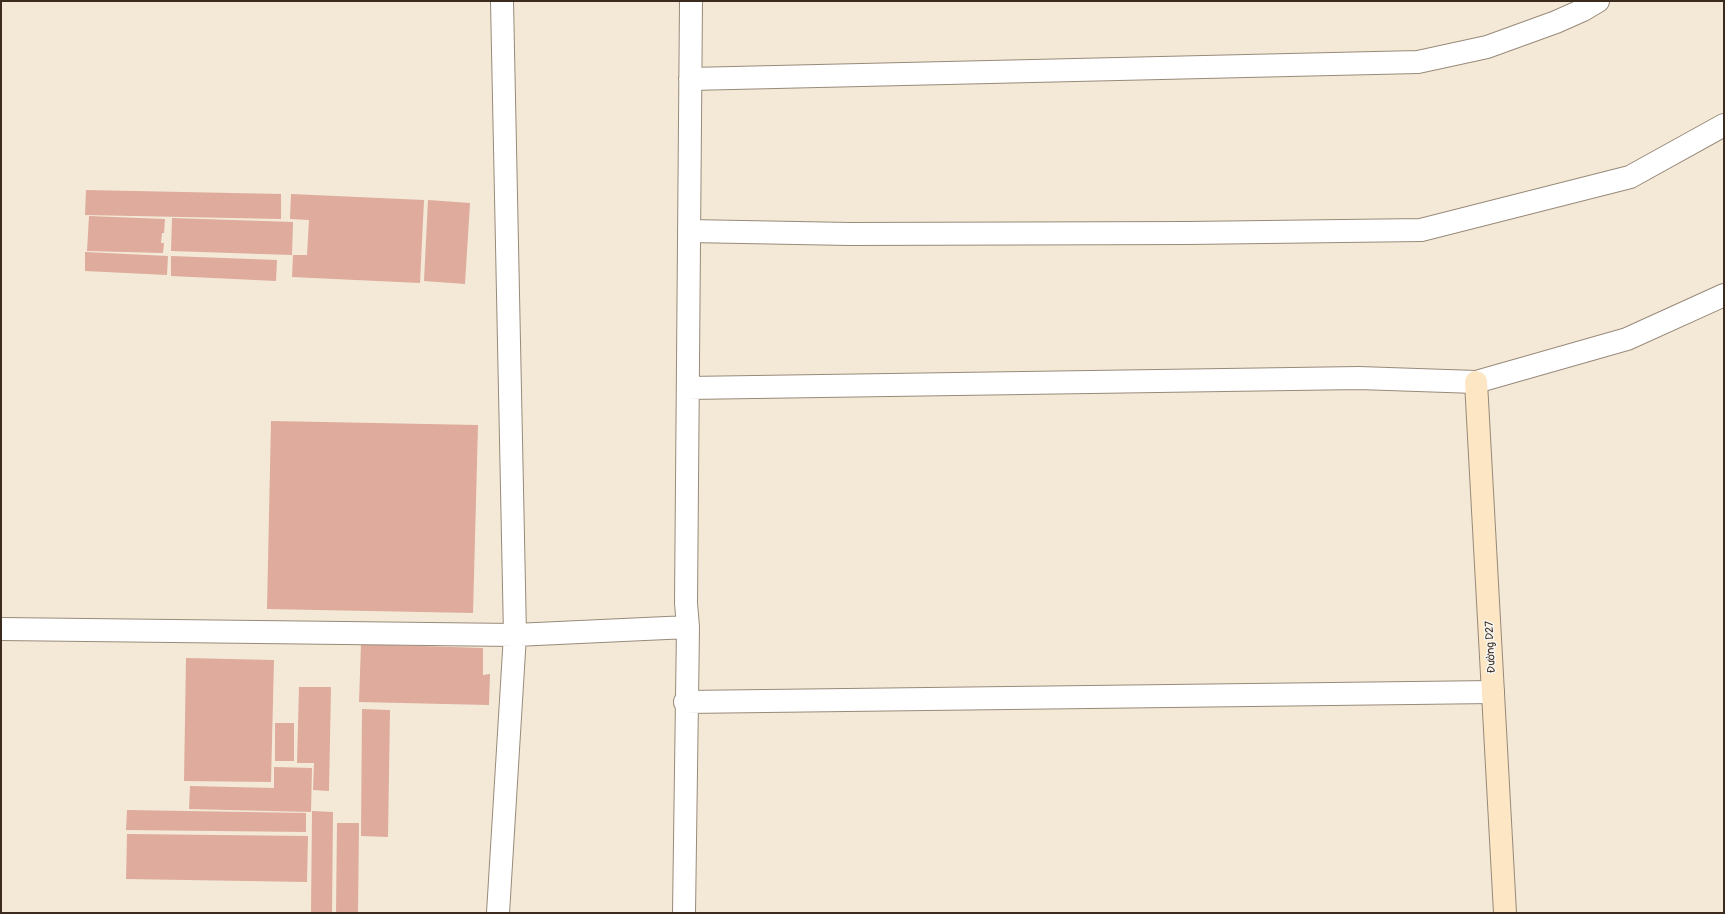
<!DOCTYPE html>
<html>
<head>
<meta charset="utf-8">
<style>
	body { margin:0 }
	#map { position:relative; width:1725px; height:914px; overflow:hidden; background:#f4e9d7; font-family:Pangolin,sans-serif }
	canvas { display:block }
	.frame { position:absolute; inset:0; border:2px solid #3b2a1e; pointer-events:none }
</style>
</head>
<body>
<div id="map">
<canvas width="1725" height="914"></canvas>
<div class="frame"></div>
</div>
<script>
const c = document.querySelector('canvas').getContext('2d');
c.lineJoin = 'round';
function fillPath(path, color) {
  c.fillStyle = color;
  c.fill(path, 'evenodd');
}
function poly(rows) {
  const path = new Path2D();
  for (const r of rows) {
    path.moveTo(r[0], r[1]);
    for (let i = 2; i < r.length; i += 2) path.lineTo(r[i], r[i + 1]);
  }
  return path;
}
function trace(path, color, width, dash) {
  c.strokeStyle = color;
  c.lineWidth = width;
  c.lineCap = dash ? 'butt' : 'round';
  c.setLineDash(dash || []);
  c.stroke(path);
}
function write(font, color, halo, rows, align = 'center') {
  c.font = font + ' Pangolin,sans-serif';
  c.lineWidth = 3;
  c.setLineDash([]);
  c.textBaseline = 'middle';
  c.strokeStyle = halo;
  c.fillStyle = color;
  for (const [text, x, y, turn = 0] of rows) {
    c.save();
    c.translate(x, y);
    c.rotate((+turn || 0) * Math.PI / 180);
    c.textAlign = isNaN(turn) ? turn : align;
    if (halo) c.strokeText(text, 0, 0);
    c.fillText(text, 0, 0);
    c.restore();
  }
}
fillPath(poly([
	[86,190,281,194,281,219,85,215],
	[291,194,424,200,420,283,292,277,293,255,307,255,309,220,290,219],
	[428,200,470,203,465,284,424,281],
	[89,216,165,219,164,233,162,233,161,243,164,243,163,253,87,251],
	[172,218,293,222,292,255,171,251],
	[85,252,168,256,167,275,85,271],
	[171,256,277,260,276,281,171,276],
	[271,421,478,425,473,613,267,609],
	[361,644,483,648,483,675,490,674,489,705,359,702],
	[186,658,274,660,271,782,184,781],
	[299,687,331,687,329,791,313,790,314,763,297,763],
	[362,709,390,710,388,837,361,836],
	[275,723,294,723,294,761,275,761],
	[274,767,312,768,311,812,189,809,190,786,274,788],
	[127,810,306,813,306,832,126,830],
	[312,811,333,812,332,913,311,913],
	[337,823,359,823,358,913,336,913],
	[127,834,308,836,307,882,126,879]
]), '#deab9c');
const street = poly([
	[690,79,1418,62,1487,47,1556,22,1583,10,1598,1],
	[689,231,850,234,1188,233,1421,230,1630,177,1724,125],
	[688,388,1359,378,1476,382,1627,339,1724,295],
	[1,629,515,635,688,627],
	[685,702,1493,692],
	[498,913,515,635,502,1],
	[684,913,688,627,686,603,691,1]
]);
const secondary = poly([
	[1476,382,1505,913]
]);
trace(street, '#988a7a', 24);
trace(secondary, '#988a7a', 24);
trace(street, '#fff', 22);
trace(secondary, '#fce6c4', 22);
write('11px', '#3b2a1e', '#f6f6f2', [
	["Đường D27",1491,647,-93]
]);
</script>
</body>
</html>
